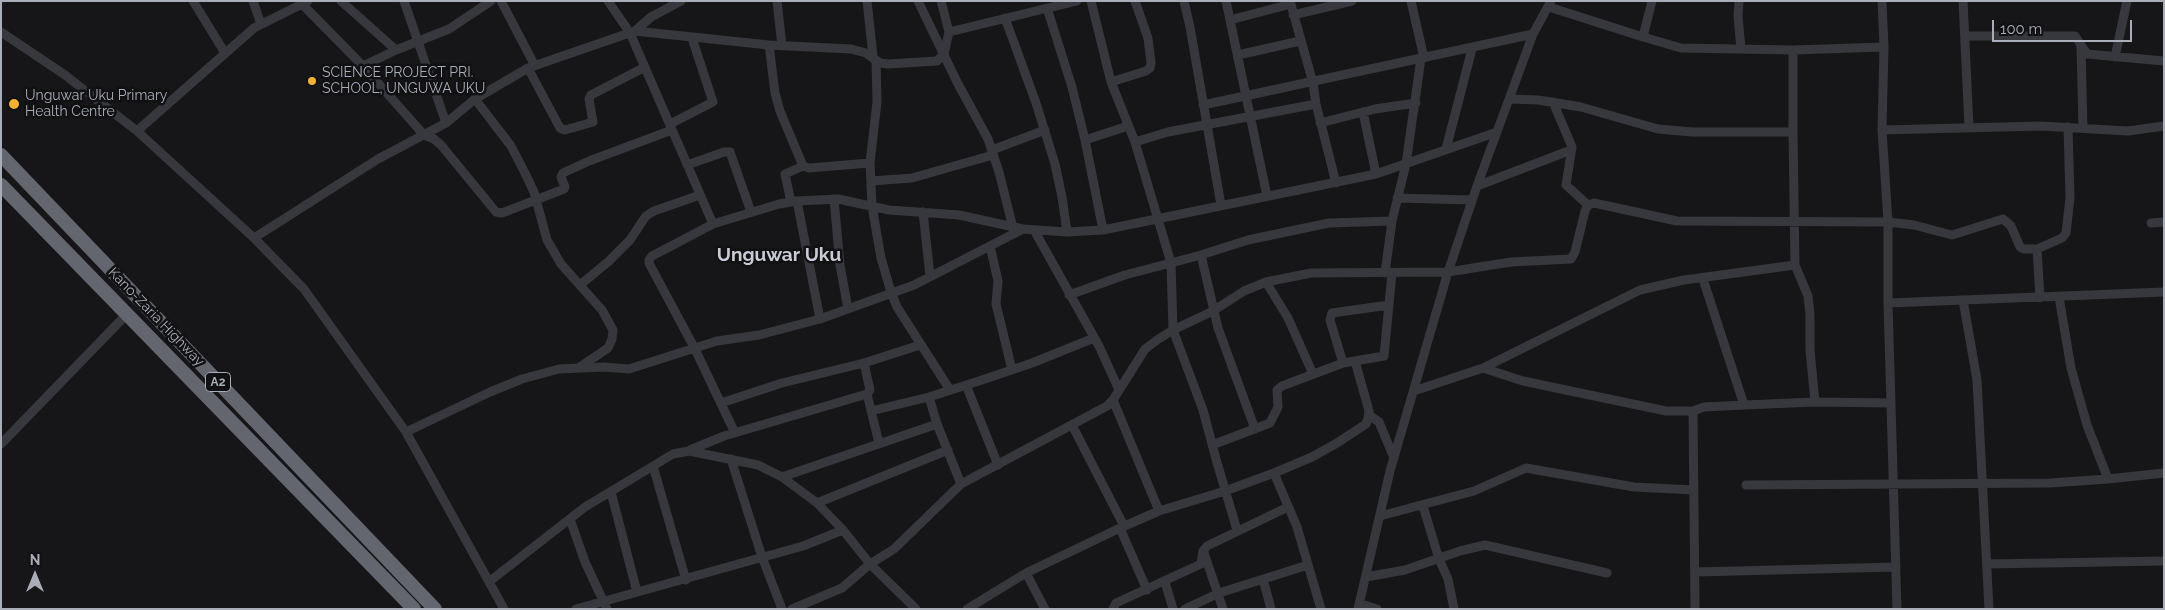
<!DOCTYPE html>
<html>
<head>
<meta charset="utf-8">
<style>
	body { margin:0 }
	#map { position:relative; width:2165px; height:610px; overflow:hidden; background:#161618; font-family:Raleway,sans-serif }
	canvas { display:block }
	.frame { position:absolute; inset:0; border:2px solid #a8adb8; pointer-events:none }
	.north { position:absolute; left:10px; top:550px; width:50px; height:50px; -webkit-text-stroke:4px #111113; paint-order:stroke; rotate:0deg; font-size:14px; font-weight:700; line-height:20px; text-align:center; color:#a8adb8 }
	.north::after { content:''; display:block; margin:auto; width:18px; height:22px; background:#a8adb8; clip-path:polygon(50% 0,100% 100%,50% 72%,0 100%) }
	.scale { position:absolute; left:1992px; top:20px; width:140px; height:22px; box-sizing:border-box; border:2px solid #a8adb8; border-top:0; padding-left:6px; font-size:15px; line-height:18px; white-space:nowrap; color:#a8adb8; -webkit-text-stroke:4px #111113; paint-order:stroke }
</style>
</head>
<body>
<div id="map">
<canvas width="2165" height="610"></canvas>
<div class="frame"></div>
<div class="north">N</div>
<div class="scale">100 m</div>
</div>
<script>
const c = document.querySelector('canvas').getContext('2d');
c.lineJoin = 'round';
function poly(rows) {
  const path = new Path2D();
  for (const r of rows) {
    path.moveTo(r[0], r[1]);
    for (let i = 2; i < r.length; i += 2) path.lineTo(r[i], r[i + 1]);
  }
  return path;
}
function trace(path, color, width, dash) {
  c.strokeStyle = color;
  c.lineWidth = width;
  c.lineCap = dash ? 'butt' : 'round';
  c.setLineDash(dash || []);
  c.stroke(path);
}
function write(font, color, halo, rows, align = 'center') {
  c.font = font + ' Raleway,sans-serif';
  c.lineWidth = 5;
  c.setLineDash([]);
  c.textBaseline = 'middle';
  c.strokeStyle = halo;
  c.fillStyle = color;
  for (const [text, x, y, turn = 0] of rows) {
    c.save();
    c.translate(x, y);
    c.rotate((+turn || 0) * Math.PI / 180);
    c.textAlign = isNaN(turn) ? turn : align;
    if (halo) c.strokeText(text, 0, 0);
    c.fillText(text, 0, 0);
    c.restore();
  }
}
trace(poly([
	[193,1,225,53],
	[253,1,261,24],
	[341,1,396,50],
	[404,1,446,123],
	[501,1,534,64],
	[608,1,630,33,713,224],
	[777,1,782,46],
	[867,1,873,56],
	[918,1,957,82,988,139,999,172,1013,228],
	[941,1,949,32],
	[1091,1,1111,82,1135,142,1171,263,1173,330,1203,410,1216,459,1237,530],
	[1184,1,1190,27,1221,205],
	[1226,1,1267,196],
	[1290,1,1313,83,1316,104,1336,183],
	[1411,1,1424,58],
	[1652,1,1643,37,1681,48,1793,50,1884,47],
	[1739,1,1738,16,1741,49],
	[1882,1,1884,47,1882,130,1888,222,1888,303,1897,609],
	[1963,1,1969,127],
	[302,4,363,66,424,135,434,139,441,145,496,212,502,213,564,189,565,187,561,177,563,173,589,161,672,130],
	[1549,7,1643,37],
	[1047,8,1072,87,1085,140,1103,230,1376,174,1497,132],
	[1293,15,1352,1],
	[1005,18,1036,103,1055,164,1062,197,1067,232],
	[1230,20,1291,4],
	[635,31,651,17,681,1],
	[1,32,65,75,137,131,254,238,304,289,406,432,504,609],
	[1965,36,2075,36,2087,54,2164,61],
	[769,45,775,93,780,111,803,166,809,168,870,163],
	[2081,46,2083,128],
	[1793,50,1793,132],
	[1238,55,1300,41],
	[2115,57,2127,1],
	[876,60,877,102,870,163,872,206,881,258,891,292,897,307,950,390],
	[363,66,396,50,449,29,491,1],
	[528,68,560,128,565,130,593,122,589,99,591,95,645,67],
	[1111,82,1146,71,1150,68,1151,63,1148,38,1135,1],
	[475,99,511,146,525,173,534,192,547,240,561,264,602,310,613,330,612,339,608,348,580,367],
	[1553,102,1572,147,1566,185,1588,205],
	[1203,105,1533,34],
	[1363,112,1376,174],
	[1320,123,1375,109,1416,103],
	[670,124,713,102,692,38],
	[1882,130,2041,126,2128,131,2164,126],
	[137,131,254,28,308,1],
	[1085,140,1128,126],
	[1135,142,1168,132,1316,104],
	[1446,149,1472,49],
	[992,150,1045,130],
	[687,165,724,152,730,152,751,212],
	[871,181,912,178,993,155],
	[1477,186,1571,150],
	[1397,198,1472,200],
	[834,199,840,265,848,309],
	[797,201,820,319],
	[791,202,785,174,803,166],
	[923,212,930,276],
	[2151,223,2164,222],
	[1034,230,1099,346,1119,390],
	[254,238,378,159,446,123,475,99,528,68,635,31,769,45,851,49,866,53,880,63,888,64,937,61,944,54,949,32,1077,1],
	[990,246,998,281,996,304,1012,370],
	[2037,249,2040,298],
	[1201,255,1218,328,1255,429],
	[1795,265,1808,296,1810,314,1810,350,1815,402],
	[1385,273,1392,221,1406,164,1421,58],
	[1703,279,1744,405],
	[1266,282,1288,318,1313,374],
	[580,285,609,261,630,240,646,216,654,211,700,195],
	[1069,295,1125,275,1201,255,1248,240,1329,223,1392,221],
	[2059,297,2071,368,2087,425,2108,479],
	[1963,300,1977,380,1989,609],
	[1888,303,2164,292],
	[1343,363,1330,320,1332,313,1389,305],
	[1483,368,1640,290,1684,280,1795,265,1793,132,1692,132,1658,129,1581,107,1538,100,1509,99],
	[966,385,998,465],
	[1414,391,1483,368,1523,381,1666,411,1693,411,1695,609],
	[867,394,879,443],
	[929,397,937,424,961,484],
	[1113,400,1159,511],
	[721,403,782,383,864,363,920,345],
	[871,411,929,397,982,380,1032,363,1094,338],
	[1693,411,1704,407,1744,405,1815,402,1891,403],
	[1369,415,1379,422,1394,458],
	[1072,425,1124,526],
	[406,432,490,392,522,379,559,369,604,367,629,369,717,341,759,335,820,319,914,285,1023,229],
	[735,433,694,347,649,263,649,260,652,256,713,224,779,204,797,201,838,199,889,210,959,215,1023,229,1067,232,1103,230],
	[1,444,127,314],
	[1212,445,1270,423,1278,407,1277,390,1282,386,1343,363,1384,356,1392,273],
	[690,450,724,436,867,394,870,390,864,363],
	[731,459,762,557,782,609],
	[653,466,686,580],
	[1274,473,1297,527,1321,609],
	[782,477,937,424],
	[1746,485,2050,483,2108,479,2164,473],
	[611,492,637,592],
	[817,503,948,450],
	[1423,506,1439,559,1448,579,1454,609],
	[1380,516,1474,491,1526,468,1634,487,1694,490],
	[570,519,585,562,607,609],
	[1120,528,1147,590],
	[1204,553,1223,609],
	[1987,564,2164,561],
	[1695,572,1896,567],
	[1026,573,1045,609],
	[1366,577,1405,570,1460,551,1485,545,1607,573],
	[1263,579,1271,609],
	[490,581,585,507,673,454,689,451,758,465,782,477,817,503,843,530,870,564,916,609],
	[1165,582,1173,609],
	[1361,604,1377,609],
	[576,609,803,546,843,530],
	[792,609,842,588,870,564,894,549,961,484,1107,406,1113,400,1145,349,1157,340,1173,330,1213,311,1244,291,1266,282,1311,273,1448,272,1511,262,1571,259,1575,252,1585,211,1588,205,1594,203,1677,221,1888,222,1914,225,1952,235,2003,219,2011,226,2020,247,2024,249,2037,249,2062,238,2066,233,2070,198,2068,127],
	[967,609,1026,573,1120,528,1159,511,1225,491,1274,473,1312,457,1337,443,1366,424,1368,419,1369,411,1355,361],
	[1113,609,1116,603,1201,564,1203,551,1207,546,1288,507],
	[1185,609,1219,593,1308,565],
	[1358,609,1390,471,1448,272,1477,186,1533,34,1551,1]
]), '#37383d', 9);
trace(poly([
	[1,155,435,609],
	[1,185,414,609]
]), '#63666e', 14);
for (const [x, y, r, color] of [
	[312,81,5,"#f2b134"],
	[14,104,6,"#f2b134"]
]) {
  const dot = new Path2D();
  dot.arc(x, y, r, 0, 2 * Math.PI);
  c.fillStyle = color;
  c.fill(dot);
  trace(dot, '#111113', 2);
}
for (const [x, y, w] of [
	[218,382,25]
]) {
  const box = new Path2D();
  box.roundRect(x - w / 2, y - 9.5, w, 19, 4);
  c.fillStyle = '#111113';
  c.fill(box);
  trace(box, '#a8adb8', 1);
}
write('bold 12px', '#a8adb8', null, [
	["A2",218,382]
]);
write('14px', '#a8adb8', '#111113', [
	["SCIENCE PROJECT PRI.",322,73],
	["SCHOOL, UNGUWA UKU",322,89],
	["Unguwar Uku Primary",25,96],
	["Health Centre",25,112]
], 'left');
write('14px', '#a8adb8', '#111113', [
	["Kano-Zaria Highway",156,317,46]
]);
write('bold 19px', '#c9ccd4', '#111113', [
	["Unguwar Uku",779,255]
]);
</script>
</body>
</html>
